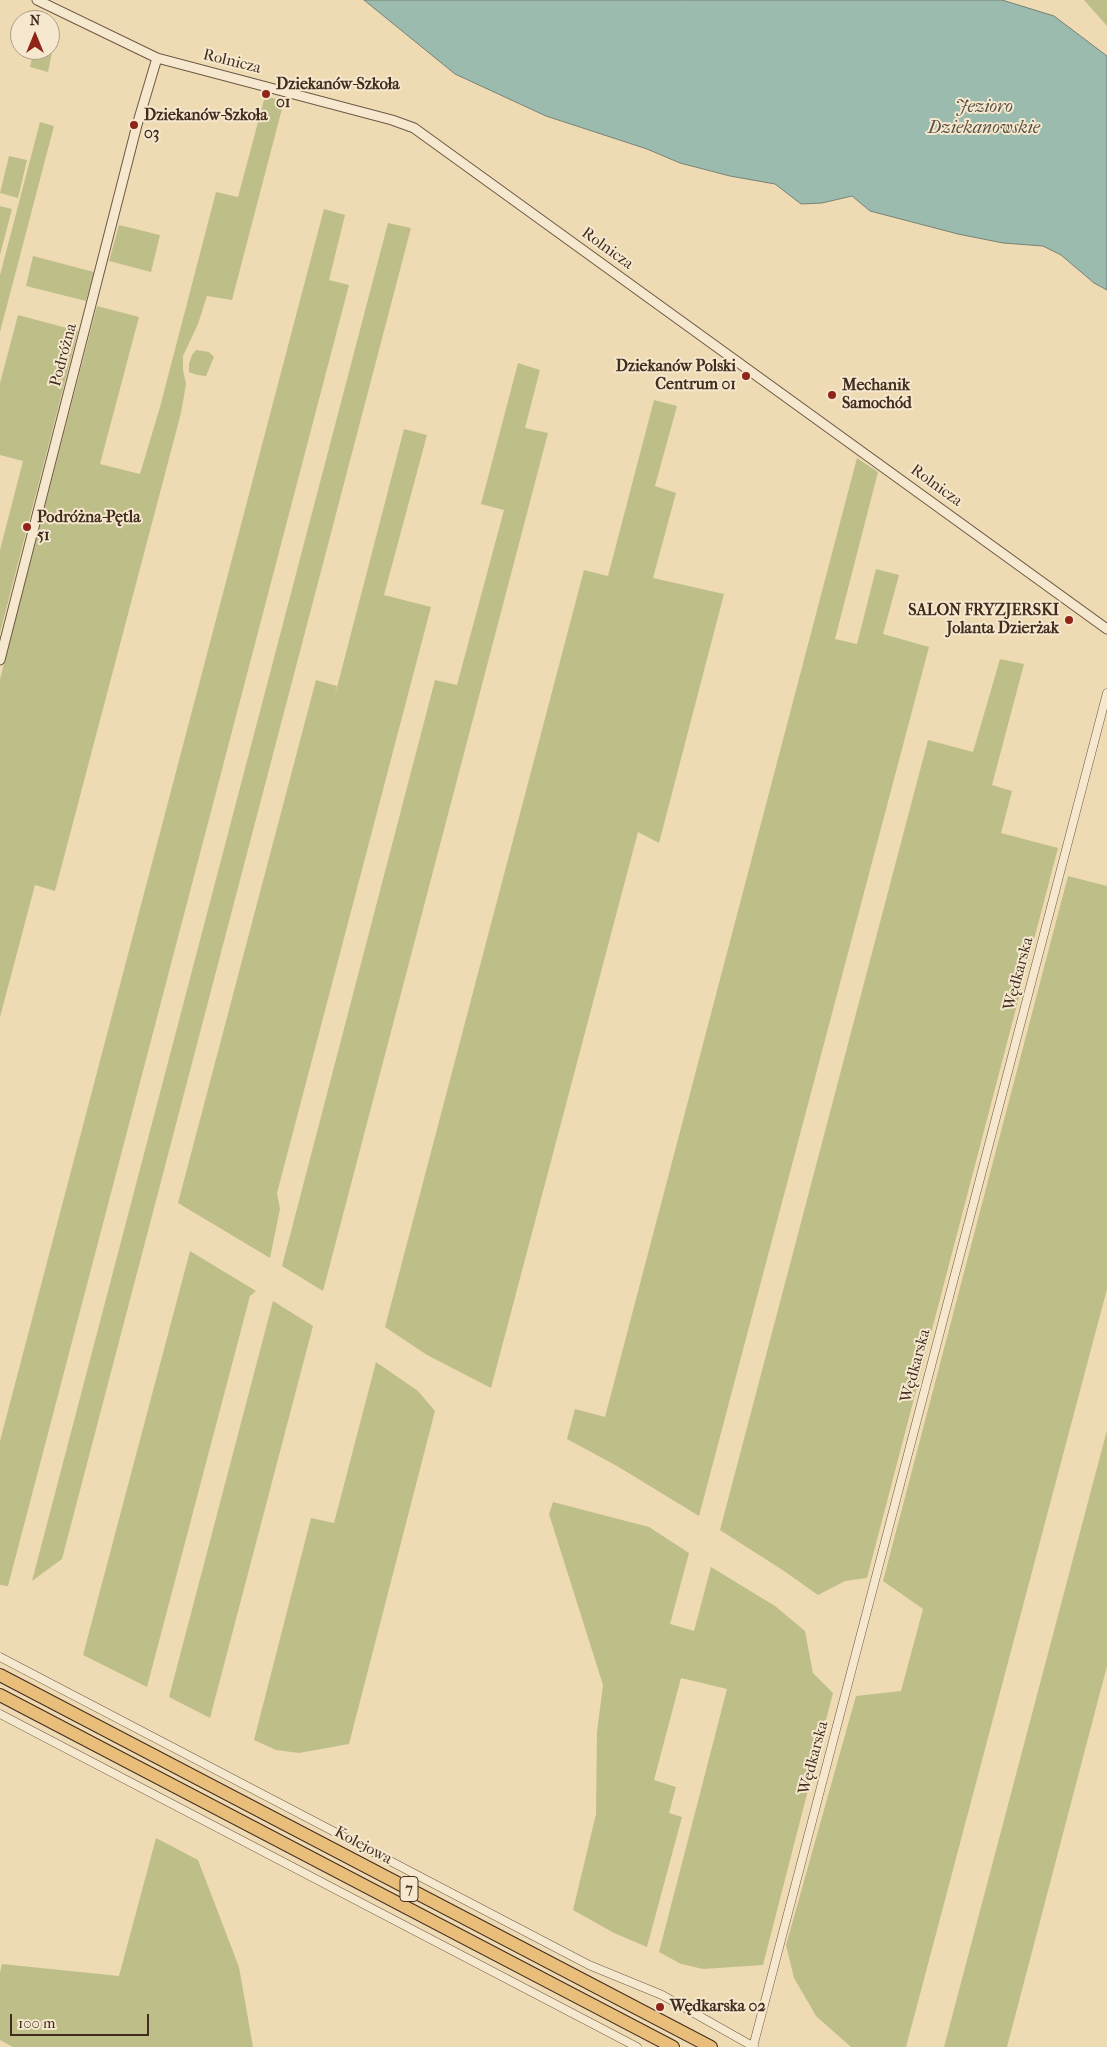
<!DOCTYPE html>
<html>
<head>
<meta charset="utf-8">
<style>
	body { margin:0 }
	#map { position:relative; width:1107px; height:2047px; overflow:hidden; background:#efdbb3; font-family:"IM FELL French Canon",serif }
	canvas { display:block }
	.north { position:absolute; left:10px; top:10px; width:50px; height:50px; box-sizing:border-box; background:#f5e8ce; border:1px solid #ad9d88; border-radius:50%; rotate:0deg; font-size:14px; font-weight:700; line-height:20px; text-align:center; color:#422c1f }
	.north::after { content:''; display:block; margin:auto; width:18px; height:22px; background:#8f2418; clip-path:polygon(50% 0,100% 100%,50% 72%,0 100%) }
	.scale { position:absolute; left:10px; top:2014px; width:139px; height:22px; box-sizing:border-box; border:2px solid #422c1f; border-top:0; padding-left:6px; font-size:15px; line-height:18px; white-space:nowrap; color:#422c1f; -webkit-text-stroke:4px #f5e8ce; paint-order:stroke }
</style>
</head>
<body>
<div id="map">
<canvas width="1107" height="2047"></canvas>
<div class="north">N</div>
<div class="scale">100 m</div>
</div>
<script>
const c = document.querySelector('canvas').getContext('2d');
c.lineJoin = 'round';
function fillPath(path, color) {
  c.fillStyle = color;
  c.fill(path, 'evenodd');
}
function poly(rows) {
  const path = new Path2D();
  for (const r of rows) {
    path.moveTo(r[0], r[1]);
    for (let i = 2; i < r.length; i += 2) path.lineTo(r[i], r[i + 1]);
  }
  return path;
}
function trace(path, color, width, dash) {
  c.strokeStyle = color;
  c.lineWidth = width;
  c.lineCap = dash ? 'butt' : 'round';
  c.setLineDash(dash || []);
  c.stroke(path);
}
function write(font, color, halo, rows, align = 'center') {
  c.font = font + ' "IM FELL French Canon",serif';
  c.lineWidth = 4;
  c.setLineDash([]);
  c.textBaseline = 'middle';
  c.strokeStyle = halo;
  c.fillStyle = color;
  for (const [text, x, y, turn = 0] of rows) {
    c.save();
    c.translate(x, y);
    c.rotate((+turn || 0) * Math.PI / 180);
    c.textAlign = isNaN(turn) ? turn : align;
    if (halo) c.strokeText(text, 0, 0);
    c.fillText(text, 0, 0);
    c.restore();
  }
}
fillPath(poly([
	[1084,0,1107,0,1107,26],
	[34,50,43,50,52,53,48,72,30,67],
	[265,96,284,101,232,300,207,296,198,324,183,356,183,370,186,384,181,413,55,891,35,885,0,1017,0,679,97,306,139,317,100,464,140,474,160,407,216,192,238,197],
	[40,122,54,126,0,332,0,275],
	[9,156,27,160,18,198,0,193],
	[0,206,12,209,0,255],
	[324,209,345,215,329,280,349,285,8,1586,0,1585,0,1441],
	[388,223,411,228,62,1559,32,1581],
	[119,225,160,235,151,272,109,261],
	[33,256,94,272,86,301,26,286],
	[18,315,78,331,0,633,0,550,23,461,0,455,0,383],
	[196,350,209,352,214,357,206,376,197,375,189,372,189,364,192,355],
	[518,363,540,370,525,428,548,433,323,1291,282,1266,435,680,457,685,504,510,481,504],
	[654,400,677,406,655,486,676,493,653,578,724,594,659,843,638,832,491,1388,427,1355,385,1327,584,570,608,576],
	[404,429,427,435,384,595,431,607,277,1193,280,1209,270,1258,178,1203,316,680,337,686,334,699],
	[857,458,878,472,835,639,857,644,876,569,899,575,883,634,929,647,699,1516,617,1466,567,1439,575,1409,605,1417],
	[1000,659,1024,664,992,785,1012,791,1001,833,1058,848,867,1578,845,1581,818,1595,784,1571,720,1530,928,740,973,752],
	[1068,876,1107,886,1107,1289,906,2047,851,2047,816,2016,794,1978,786,1945,856,1696,901,1691,923,1609,883,1581],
	[190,1251,256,1291,250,1296,147,1687,83,1655],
	[273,1301,313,1326,210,1718,169,1697],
	[376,1362,418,1391,435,1411,349,1744,299,1753,276,1750,254,1740,311,1518,334,1523],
	[1107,1430,1107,1666,1007,2047,944,2047],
	[553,1502,649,1527,689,1553,670,1624,694,1631,711,1567,775,1606,805,1631,813,1673,833,1693,763,1965,703,1969,681,1964,659,1952,727,1689,681,1678,654,1780,676,1787,669,1813,682,1817,647,1947,614,1933,573,1910,596,1814,597,1732,603,1685,549,1514],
	[156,1838,198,1860,239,1967,253,2047,13,2047,0,2040,0,1973,2,1964,119,1976]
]), '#bebe89');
const water = poly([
	[364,0,1002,0,1054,16,1107,56,1107,290,1094,283,1061,255,1043,246,1003,243,958,234,870,211,852,196,822,203,801,204,775,184,730,176,680,163,647,149,546,116,455,74,364,0]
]);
fillPath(water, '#9abbae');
trace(water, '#778275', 1);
const minor = poly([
	[0,1657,589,1965,662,1995,754,2047],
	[0,1714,637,2047],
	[753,2047,1107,693]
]);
const tertiary = poly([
	[37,0,157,58,392,120,414,128,1107,629],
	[0,660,137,125,157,58]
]);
const trunk = poly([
	[0,1675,711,2047],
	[0,1695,673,2047]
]);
trace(minor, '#6d5844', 9);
trace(tertiary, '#6d5844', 11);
trace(trunk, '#422c1f', 14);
trace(minor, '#f5e8ce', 8);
trace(tertiary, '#f5e8ce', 9);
trace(trunk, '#e8be7a', 12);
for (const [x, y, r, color] of [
	[266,94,5,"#8f2418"],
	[134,125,5,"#8f2418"],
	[746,376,5,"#8f2418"],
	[832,395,5,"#8f2418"],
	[27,527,5,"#8f2418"],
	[1069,620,5,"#8f2418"],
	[660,2007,5,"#8f2418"]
]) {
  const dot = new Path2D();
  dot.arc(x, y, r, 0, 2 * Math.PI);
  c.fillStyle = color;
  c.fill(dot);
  trace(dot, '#f5e8ce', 2);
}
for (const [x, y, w] of [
	[409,1889,18]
]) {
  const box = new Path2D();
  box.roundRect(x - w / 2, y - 12.5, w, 25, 4);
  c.fillStyle = '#f5e8ce';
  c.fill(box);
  trace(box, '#422c1f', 1);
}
write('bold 15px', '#422c1f', null, [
	["7",409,1889]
]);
write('16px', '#422c1f', '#f5e8ce', [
	["Rolnicza",232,62,14],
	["Rolnicza",607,249,36],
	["Podróżna",64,355,-75],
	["Rolnicza",936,486,36],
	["Wędkarska",1019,974,-75],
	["Wędkarska",916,1366,-75],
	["Wędkarska",814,1758,-75],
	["Kolejowa",363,1846,28]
]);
write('bold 16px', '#422c1f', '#f5e8ce', [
	["Dziekanów-Szkoła",276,85],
	["01",276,103],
	["Dziekanów-Szkoła",144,116],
	["03",144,134],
	["Dziekanów Polski",736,367,"right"],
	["Centrum 01",736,385,"right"],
	["Mechanik",842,386],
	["Samochód",842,404],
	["Podróżna-Pętla",37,518],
	["51",37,536],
	["SALON FRYZJERSKI",1059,611,"right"],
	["Jolanta Dzierżak",1059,629,"right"],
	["Wędkarska 02",670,2007]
], 'left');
write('italic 18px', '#585043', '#f5e8ce', [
	["Jezioro",984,108],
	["Dziekanowskie",984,129]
]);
</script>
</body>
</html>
